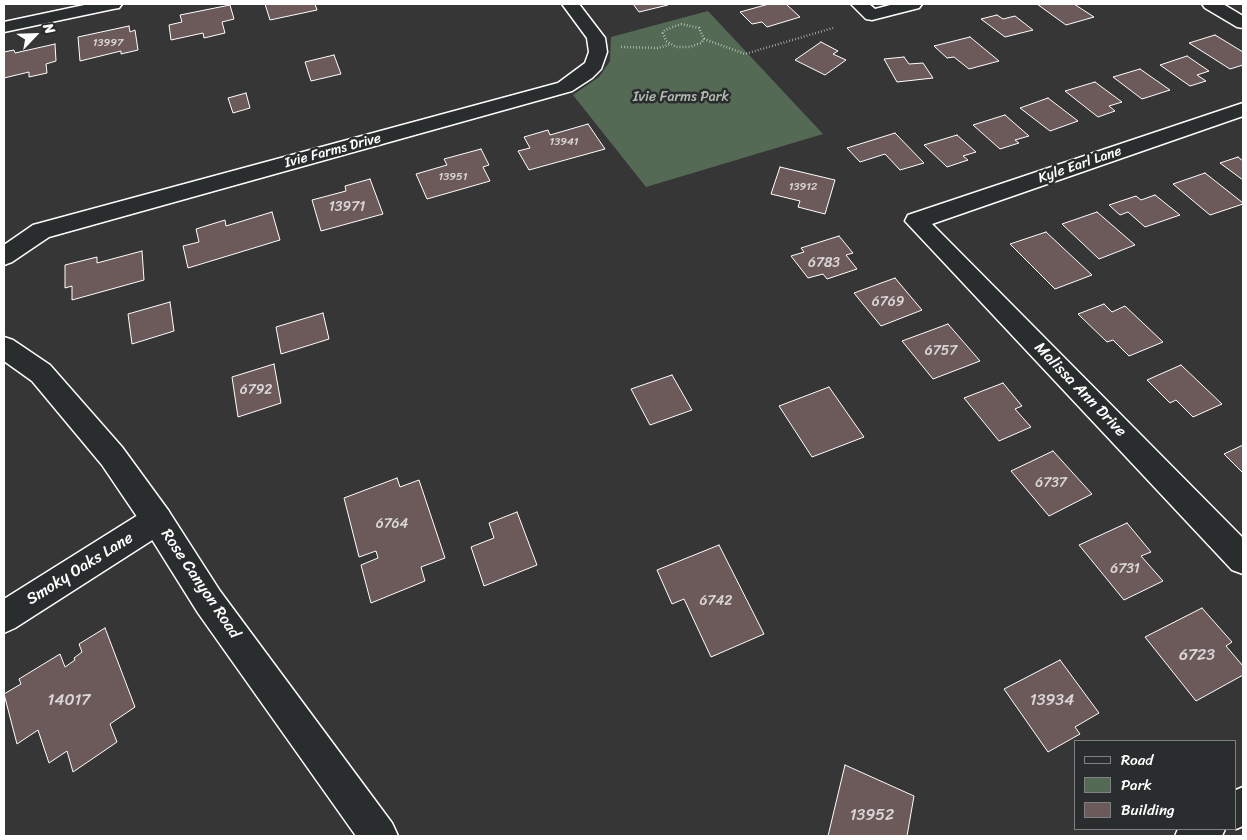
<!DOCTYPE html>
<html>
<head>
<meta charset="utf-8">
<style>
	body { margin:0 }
	#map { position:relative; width:1247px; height:840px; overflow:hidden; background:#373637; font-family:Sriracha,sans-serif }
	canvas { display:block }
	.frame { position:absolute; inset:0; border:5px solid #fff; pointer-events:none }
	.legend { position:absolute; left:1074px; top:740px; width:162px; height:90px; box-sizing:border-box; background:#2a2d2e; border:1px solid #7f8182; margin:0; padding:6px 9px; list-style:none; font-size:15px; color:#fff }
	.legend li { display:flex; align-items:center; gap:10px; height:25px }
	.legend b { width:25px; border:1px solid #7f8182 }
	.north { position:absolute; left:10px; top:10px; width:50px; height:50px; -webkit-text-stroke:4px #2a2d2e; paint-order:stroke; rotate:66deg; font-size:14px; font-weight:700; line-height:20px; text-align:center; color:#fff }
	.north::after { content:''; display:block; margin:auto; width:18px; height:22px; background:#fff; clip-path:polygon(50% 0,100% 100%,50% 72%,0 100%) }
</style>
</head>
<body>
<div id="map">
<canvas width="1247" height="840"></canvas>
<div class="frame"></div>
<ul class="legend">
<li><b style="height:6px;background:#2a2d2e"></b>Road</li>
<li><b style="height:14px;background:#546a55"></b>Park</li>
<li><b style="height:14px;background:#6c5959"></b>Building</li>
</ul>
<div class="north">N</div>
</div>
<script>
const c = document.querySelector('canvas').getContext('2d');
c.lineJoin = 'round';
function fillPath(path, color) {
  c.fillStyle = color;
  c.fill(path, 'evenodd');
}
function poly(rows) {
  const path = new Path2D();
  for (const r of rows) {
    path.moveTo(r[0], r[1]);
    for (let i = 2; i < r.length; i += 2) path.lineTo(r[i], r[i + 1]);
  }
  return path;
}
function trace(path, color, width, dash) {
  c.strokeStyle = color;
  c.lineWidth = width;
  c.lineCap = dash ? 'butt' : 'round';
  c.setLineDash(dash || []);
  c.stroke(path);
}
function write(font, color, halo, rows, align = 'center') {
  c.font = font + ' Sriracha,sans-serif';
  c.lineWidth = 5;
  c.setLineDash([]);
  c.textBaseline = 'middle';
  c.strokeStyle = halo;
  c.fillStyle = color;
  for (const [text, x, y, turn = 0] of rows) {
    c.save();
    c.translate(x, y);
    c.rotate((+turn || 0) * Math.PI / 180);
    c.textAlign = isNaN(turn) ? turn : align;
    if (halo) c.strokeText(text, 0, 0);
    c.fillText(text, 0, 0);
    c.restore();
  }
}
fillPath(poly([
	[708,11,823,134,646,187,573,95,599,77,610,61,611,37]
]), '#546a55');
const building = poly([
	[265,4,315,4,317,10,270,20,265,4],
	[633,4,667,4,668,5,639,12,633,4],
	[769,4,786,4,800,17,767,27,762,22,752,24,740,12,769,4],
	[1037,4,1074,4,1094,17,1066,25,1037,4],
	[230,5,234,19,222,22,225,33,204,38,203,33,171,40,169,25,182,22,180,15,230,5],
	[997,15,1003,19,1015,16,1033,30,1005,37,981,19,997,15],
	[129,26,130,32,135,30,138,50,121,54,121,51,80,61,78,37,129,26],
	[1215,35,1243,52,1243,65,1230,69,1189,43,1215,35],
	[970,37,999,61,969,69,954,57,947,58,934,46,970,37],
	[821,42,838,51,833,54,846,60,825,75,795,60,821,42],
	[55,44,56,61,46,64,47,73,29,77,29,72,4,78,4,52,14,50,15,53,55,44],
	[334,55,341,74,311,81,305,62,334,55],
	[1187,56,1209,71,1197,75,1206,81,1190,86,1160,65,1187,56],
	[904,57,909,64,923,63,933,78,897,82,884,59,904,57],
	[1140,69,1170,90,1142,99,1113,77,1140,69],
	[1095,82,1122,102,1109,106,1115,111,1098,117,1065,91,1095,82],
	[246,93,250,108,233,113,228,98,246,93],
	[1048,98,1078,121,1050,131,1020,108,1048,98],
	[1005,115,1029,136,1015,140,1019,143,1000,149,973,125,1005,115],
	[588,124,605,149,529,170,518,151,530,148,524,137,548,130,550,135,588,124],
	[895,133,924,163,900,170,885,154,860,162,847,148,895,133],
	[957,135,976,152,963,156,968,160,947,167,924,145,957,135],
	[481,149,489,165,483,167,490,181,427,199,416,174,447,165,444,159,481,149],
	[1238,157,1243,161,1243,180,1220,163,1238,157],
	[780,167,835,180,825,214,798,207,800,201,771,194,780,167],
	[1205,173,1243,203,1243,204,1210,215,1173,184,1205,173],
	[370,179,383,214,321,231,312,200,346,191,345,186,370,179],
	[1155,195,1180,215,1145,227,1128,212,1120,215,1109,205,1136,196,1141,200,1155,195],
	[272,212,280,240,188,268,183,246,199,242,196,229,225,220,226,226,272,212],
	[1097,212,1135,245,1099,259,1062,224,1097,212],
	[1046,232,1092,275,1055,289,1010,244,1046,232],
	[839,236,853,253,846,255,857,269,827,279,823,274,808,278,791,256,804,252,801,248,839,236],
	[142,251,144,280,72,300,72,286,65,288,65,265,97,257,97,263,142,251],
	[895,278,922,310,881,326,854,293,895,278],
	[170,302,174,331,132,344,128,314,170,302],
	[1104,304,1112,312,1125,306,1163,342,1129,356,1113,340,1107,342,1078,314,1104,304],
	[323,313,329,339,281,354,276,327,323,313],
	[948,324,980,361,933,379,902,341,948,324],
	[274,364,281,403,238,417,232,377,274,364],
	[1181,365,1222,404,1193,417,1176,400,1170,403,1147,380,1181,365],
	[672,375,692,410,650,425,631,389,672,375],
	[1003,383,1022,406,1015,409,1031,427,999,441,964,398,1003,383],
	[829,387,864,437,812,457,779,406,829,387],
	[1243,445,1243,473,1224,454,1243,445],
	[1053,451,1092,494,1049,516,1011,471,1053,451],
	[397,478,400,487,419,480,445,558,421,567,425,581,371,603,361,565,378,558,376,551,359,557,344,498,397,478],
	[517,512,537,565,484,586,471,547,494,538,489,523,517,512],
	[1127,523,1151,552,1141,556,1163,581,1124,600,1079,545,1127,523],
	[719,545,764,634,711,657,684,599,672,604,657,570,719,545],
	[1202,608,1232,642,1226,646,1243,666,1243,675,1196,701,1145,637,1202,608],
	[105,628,135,707,110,724,117,742,73,772,67,751,49,763,38,730,17,744,4,694,21,684,19,679,60,654,65,667,75,660,74,658,82,652,79,644,105,628],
	[1060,660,1099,713,1075,727,1080,734,1048,752,1004,689,1060,660],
	[845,765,914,796,907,836,828,836,845,765]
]);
fillPath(building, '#6c5959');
trace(building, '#fff', 1);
const street = poly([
	[89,4,122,4,119,8,113,9,4,32,4,22,89,4],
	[562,4,579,4,605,38,607,52,601,69,592,78,572,91,49,237,12,262,4,265,4,245,33,225,558,83,585,63,589,52,587,38,562,4],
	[851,4,869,4,875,9,894,4,922,4,919,8,872,20,866,19,851,4],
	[1202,4,1223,4,1243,16,1243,28,1237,27,1205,8,1202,4],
	[1243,103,1243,116,932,224,1243,538,1243,574,1232,570,905,221,908,215,1243,103],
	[157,506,168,510,172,520,168,530,15,628,4,633,4,599,146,510,157,506],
	[1243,787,1243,826,1236,829,1236,790,1243,787],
	[1178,829,1225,829,1222,836,1175,836,1178,829]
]);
const secondary = poly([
	[4,337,13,340,50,365,122,447,168,510,220,591,392,823,398,836,356,836,198,613,146,530,102,465,32,381,4,361,4,337]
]);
trace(street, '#fff', 3);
trace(secondary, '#fff', 3);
trace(poly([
	[681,24,699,28,704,39,701,43,690,47,676,47,666,41,663,33,665,30,681,24],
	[704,39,745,54,833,28],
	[621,47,657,48,669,45]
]), '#fff', 2.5, [0.5, 2.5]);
fillPath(street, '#2a2d2e');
fillPath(secondary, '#2a2d2e');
write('11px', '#dad6d6', null, [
	["13997",108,43],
	["13941",564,142],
	["13951",453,177],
	["13912",803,187]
]);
write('14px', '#b2bcb2', '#2a2d2e', [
	["Ivie Farms Park",681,97]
]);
write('14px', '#fff', '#2a2d2e', [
	["Ivie Farms Drive",333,151,-15],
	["Kyle Earl Lane",1080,165,-19]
]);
write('14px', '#dad6d6', null, [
	["13971",347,207],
	["6783",824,263],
	["6769",888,302],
	["6757",941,351],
	["6792",256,390],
	["6737",1051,483],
	["6764",392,524],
	["6731",1125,569],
	["6742",716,601]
]);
write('16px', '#fff', '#2a2d2e', [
	["Malissa Ann Drive",1080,390,46],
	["Smoky Oaks Lane",80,569,-32],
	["Rose Canyon Road",200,584,56]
]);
write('16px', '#dad6d6', null, [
	["6723",1197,656],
	["14017",69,701],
	["13934",1052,701],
	["13952",872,816]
]);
</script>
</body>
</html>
